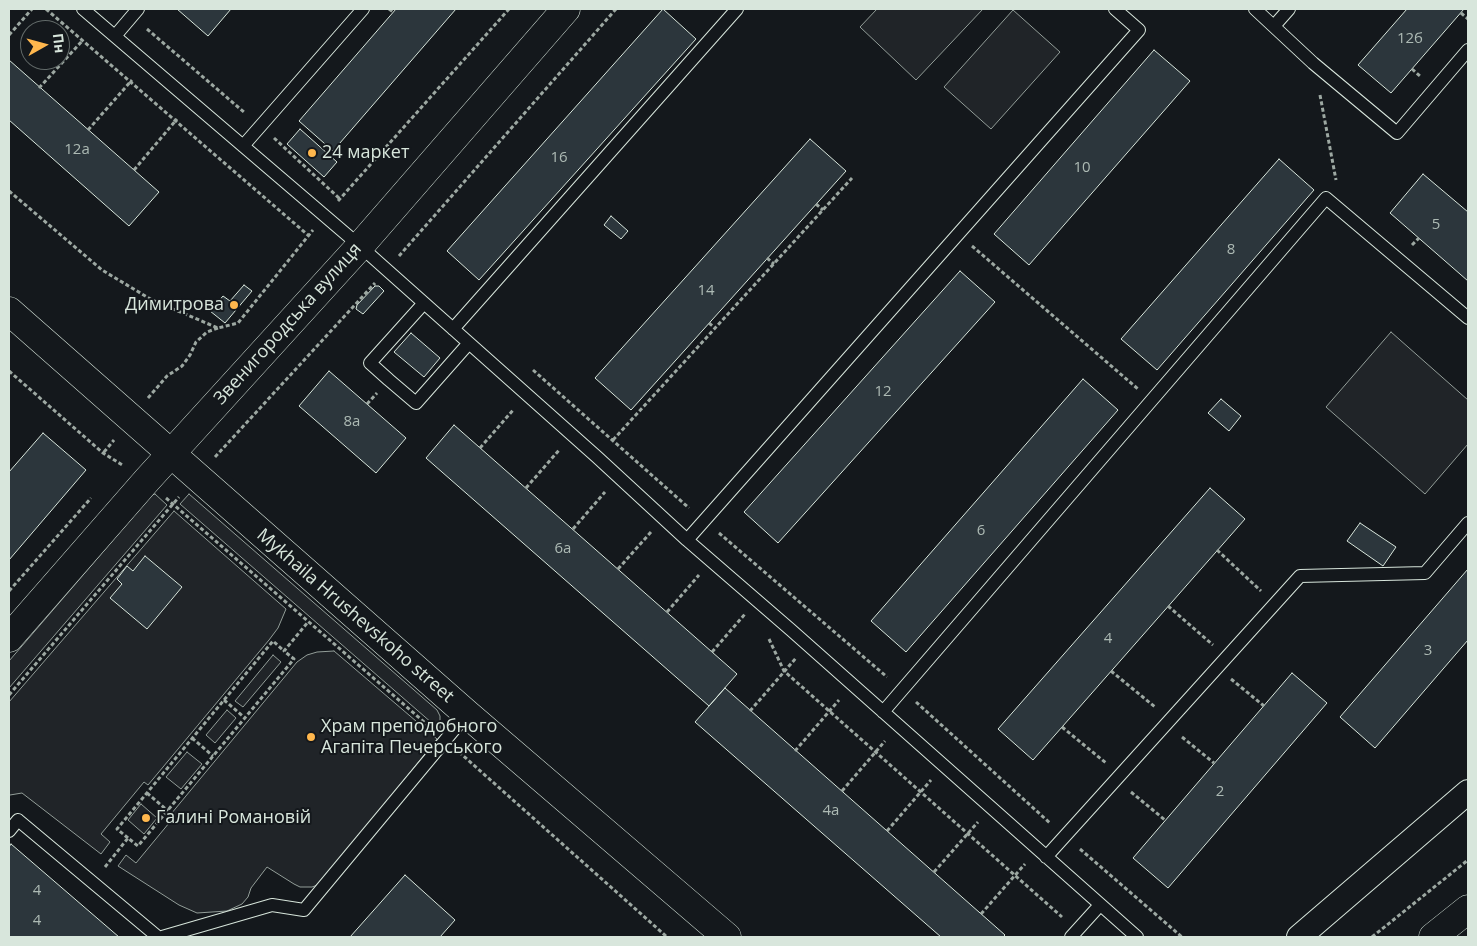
<!DOCTYPE html>
<html>
<head>
<meta charset="utf-8">
<style>
	body { margin:0 }
	#map { position:relative; width:1477px; height:946px; overflow:hidden; background:#14181c; font-family:"Open Sans",sans-serif }
	canvas { display:block }
	.frame { position:absolute; inset:0; border:10px solid #d8e6dc; pointer-events:none }
	.north { position:absolute; left:20px; top:20px; width:50px; height:50px; box-sizing:border-box; background:#14181c; border:1px solid #626a69; border-radius:50%; rotate:83deg; font-size:14px; font-weight:700; line-height:20px; text-align:center; color:#d8e6dc }
	.north::after { content:''; display:block; margin:auto; width:18px; height:22px; background:#ffb74d; clip-path:polygon(50% 0,100% 100%,50% 72%,0 100%) }
</style>
</head>
<body>
<div id="map">
<canvas width="1477" height="946"></canvas>
<div class="frame"></div>
<div class="north">Пн</div>
</div>
<script>
const c = document.querySelector('canvas').getContext('2d');
c.lineJoin = 'round';
function fillPath(path, color) {
  c.fillStyle = color;
  c.fill(path, 'evenodd');
}
function poly(rows) {
  const path = new Path2D();
  for (const r of rows) {
    path.moveTo(r[0], r[1]);
    for (let i = 2; i < r.length; i += 2) path.lineTo(r[i], r[i + 1]);
  }
  return path;
}
function trace(path, color, width, dash) {
  c.strokeStyle = color;
  c.lineWidth = width;
  c.lineCap = dash ? 'butt' : 'round';
  c.setLineDash(dash || []);
  c.stroke(path);
}
function write(font, color, halo, rows, align = 'center') {
  c.font = font + ' "Open Sans",sans-serif';
  c.lineWidth = 4;
  c.setLineDash([]);
  c.textBaseline = 'middle';
  c.strokeStyle = halo;
  c.fillStyle = color;
  for (const [text, x, y, turn = 0] of rows) {
    c.save();
    c.translate(x, y);
    c.rotate((+turn || 0) * Math.PI / 180);
    c.textAlign = isNaN(turn) ? turn : align;
    if (halo) c.strokeText(text, 0, 0);
    c.fillText(text, 0, 0);
    c.restore();
  }
}
const green = poly([
	[877,9,983,9,916,80,860,27,877,9],
	[1013,10,1060,52,991,129,944,87,1013,10],
	[1391,332,1468,400,1468,444,1425,494,1326,407,1391,332],
	[155,494,167,505,9,688,9,661,152,495,155,494],
	[189,494,437,710,440,716,440,730,180,504,189,494],
	[174,511,286,609,278,628,269,640,148,785,144,782,101,834,110,842,101,854,22,793,10,795,9,794,9,702,174,511],
	[334,651,437,739,320,884,312,887,300,887,294,884,267,867,251,888,248,897,242,904,227,911,197,913,179,905,118,866,126,855,136,863,174,817,171,814,297,662,307,655,317,652,334,651],
	[273,655,281,662,243,707,235,701,273,655],
	[227,710,236,718,215,743,206,735,227,710],
	[187,752,202,764,181,789,166,777,187,752],
	[141,804,157,818,144,834,128,820,141,804]
]);
fillPath(green, '#202428');
trace(green, '#939e99', 1);
const building = poly([
	[177,9,231,9,208,36,177,9],
	[396,9,456,9,333,151,299,121,396,9],
	[663,9,696,39,479,280,447,251,663,9],
	[1407,9,1464,9,1391,93,1358,65,1407,9],
	[1154,50,1190,81,1029,265,994,234,1154,50],
	[9,60,159,192,129,226,9,120,9,60],
	[300,129,337,162,324,177,287,144,300,129],
	[810,139,846,171,631,410,595,378,810,139],
	[1279,159,1314,190,1157,370,1121,339,1279,159],
	[1423,174,1468,212,1468,281,1390,213,1423,174],
	[611,216,628,231,621,239,604,225,611,216],
	[960,271,995,302,778,543,744,512,960,271],
	[244,285,252,291,225,323,210,311,223,296,230,301,244,285],
	[375,286,379,286,384,291,363,314,356,309,357,305,375,286],
	[411,333,440,358,424,377,394,352,411,333],
	[329,371,406,438,376,473,299,406,329,371],
	[1083,379,1118,410,906,652,871,621,1083,379],
	[1221,399,1241,416,1229,431,1208,413,1221,399],
	[454,425,737,674,709,706,426,458,454,425],
	[43,433,86,470,9,560,9,472,43,433],
	[1210,488,1245,519,1033,760,998,729,1210,488],
	[1360,523,1396,547,1383,566,1347,541,1360,523],
	[145,556,182,587,147,629,110,598,122,584,117,579,127,566,133,571,145,556],
	[1468,569,1468,640,1375,748,1340,717,1468,569],
	[1292,673,1327,703,1168,888,1133,858,1292,673],
	[725,688,1005,935,1003,937,941,937,695,722,725,688],
	[11,844,119,937,11,937,9,935,9,847,11,844],
	[405,875,455,920,440,937,350,937,405,875]
]);
fillPath(building, '#2c363c');
trace(building, '#d8e6dc', 1);
const lane = poly([
	[83,9,360,246,597,457,687,540,791,630,1137,937],
	[1255,9,1313,63,1397,133,1468,50],
	[1274,26,1289,9],
	[115,36,138,9],
	[243,146,363,9],
	[424,303,370,363,389,380,416,403,469,343],
	[453,329,737,9],
	[687,540,1139,30,1115,9],
	[883,712,1326,198,1468,318],
	[9,831,18,820,158,937],
	[1046,857,1300,576,1425,573,1468,523],
	[162,937,272,905,304,910,467,714],
	[1071,937,1100,905]
]);
const street = poly([
	[1299,937,1468,792]
]);
const secondary = poly([
	[9,311,467,714,727,937],
	[9,638,147,480,360,246,566,9],
	[1433,937,1468,909]
]);
trace(lane, '#d8e6dc', 14);
trace(street, '#d8e6dc', 26);
trace(secondary, '#d8e6dc', 29);
trace(poly([
	[46,9,309,236],
	[389,9,393,12],
	[1461,13,1468,19],
	[147,29,245,113],
	[9,35,32,9],
	[1412,69,1421,77],
	[39,88,83,40],
	[1320,95,1336,180],
	[88,130,132,80],
	[274,138,340,199],
	[134,170,177,119],
	[9,191,102,270,152,300,218,328,238,323,313,230],
	[338,201,509,9],
	[816,204,823,210],
	[1412,245,1419,238],
	[972,246,1138,389],
	[399,256,616,9],
	[767,258,774,264],
	[709,323,715,328],
	[533,370,689,508],
	[9,371,103,453,124,466],
	[148,398,167,376,182,366,190,355,196,342,207,332,218,328],
	[367,404,377,393],
	[613,440,852,178],
	[480,448,514,409],
	[104,452,114,440],
	[215,457,375,283],
	[526,488,560,449],
	[166,498,431,728],
	[573,529,605,492],
	[719,533,887,677],
	[1217,550,1261,591],
	[618,569,651,532],
	[9,591,91,498],
	[1168,606,1213,645],
	[667,612,699,575],
	[769,639,784,671,1062,917],
	[712,652,745,614],
	[1111,671,1155,707],
	[1231,679,1264,706],
	[9,695,179,497],
	[224,700,245,718],
	[916,702,1051,824],
	[750,711,796,658],
	[1062,727,1106,763],
	[1182,737,1214,763],
	[192,738,213,756],
	[795,751,839,700],
	[459,752,667,937],
	[842,791,885,741],
	[1131,792,1165,820],
	[147,793,168,811],
	[887,831,931,780],
	[128,838,117,829,273,641,284,651],
	[1080,849,1182,937],
	[105,867,128,838,138,846,294,659,284,651,308,622],
	[934,872,978,822],
	[981,914,1025,864],
	[1372,937,1468,860]
]), '#9da8a2', 3, [4, 2.5]);
trace(lane, '#14181c', 12);
trace(street, '#14181c', 24);
trace(secondary, '#14181c', 28);
for (const [x, y, r, color] of [
	[312,153,5,"#ffb74d"],
	[234,305,5,"#ffb74d"],
	[311,737,5,"#ffb74d"],
	[146,818,5,"#ffb74d"]
]) {
  const dot = new Path2D();
  dot.arc(x, y, r, 0, 2 * Math.PI);
  c.fillStyle = color;
  c.fill(dot);
  trace(dot, '#14181c', 2);
}
write('15px', '#adbab4', null, [
	["12б",1410,39],
	["12а",77,150],
	["16",559,158],
	["10",1082,168],
	["5",1436,225],
	["8",1231,250],
	["14",706,291],
	["12",883,392],
	["8а",352,422],
	["6",981,531],
	["6а",563,549],
	["4",1108,639],
	["3",1428,651],
	["2",1220,792],
	["4а",831,811],
	["4",37,891],
	["4",37,921]
]);
write('18px', '#d8e6dc', '#14181c', [
	["24 маркет",322,153],
	["Димитрова",224,305,"right"],
	["Храм преподобного",321,727],
	["Агапіта Печерського",321,748],
	["Галині Романовій",156,818]
], 'left');
write('18px', '#d8e6dc', '#14181c', [
	["Звенигородська вулиця",288,324,-48],
	["Mykhaila Hrushevskoho street",355,616,41]
]);
</script>
</body>
</html>
